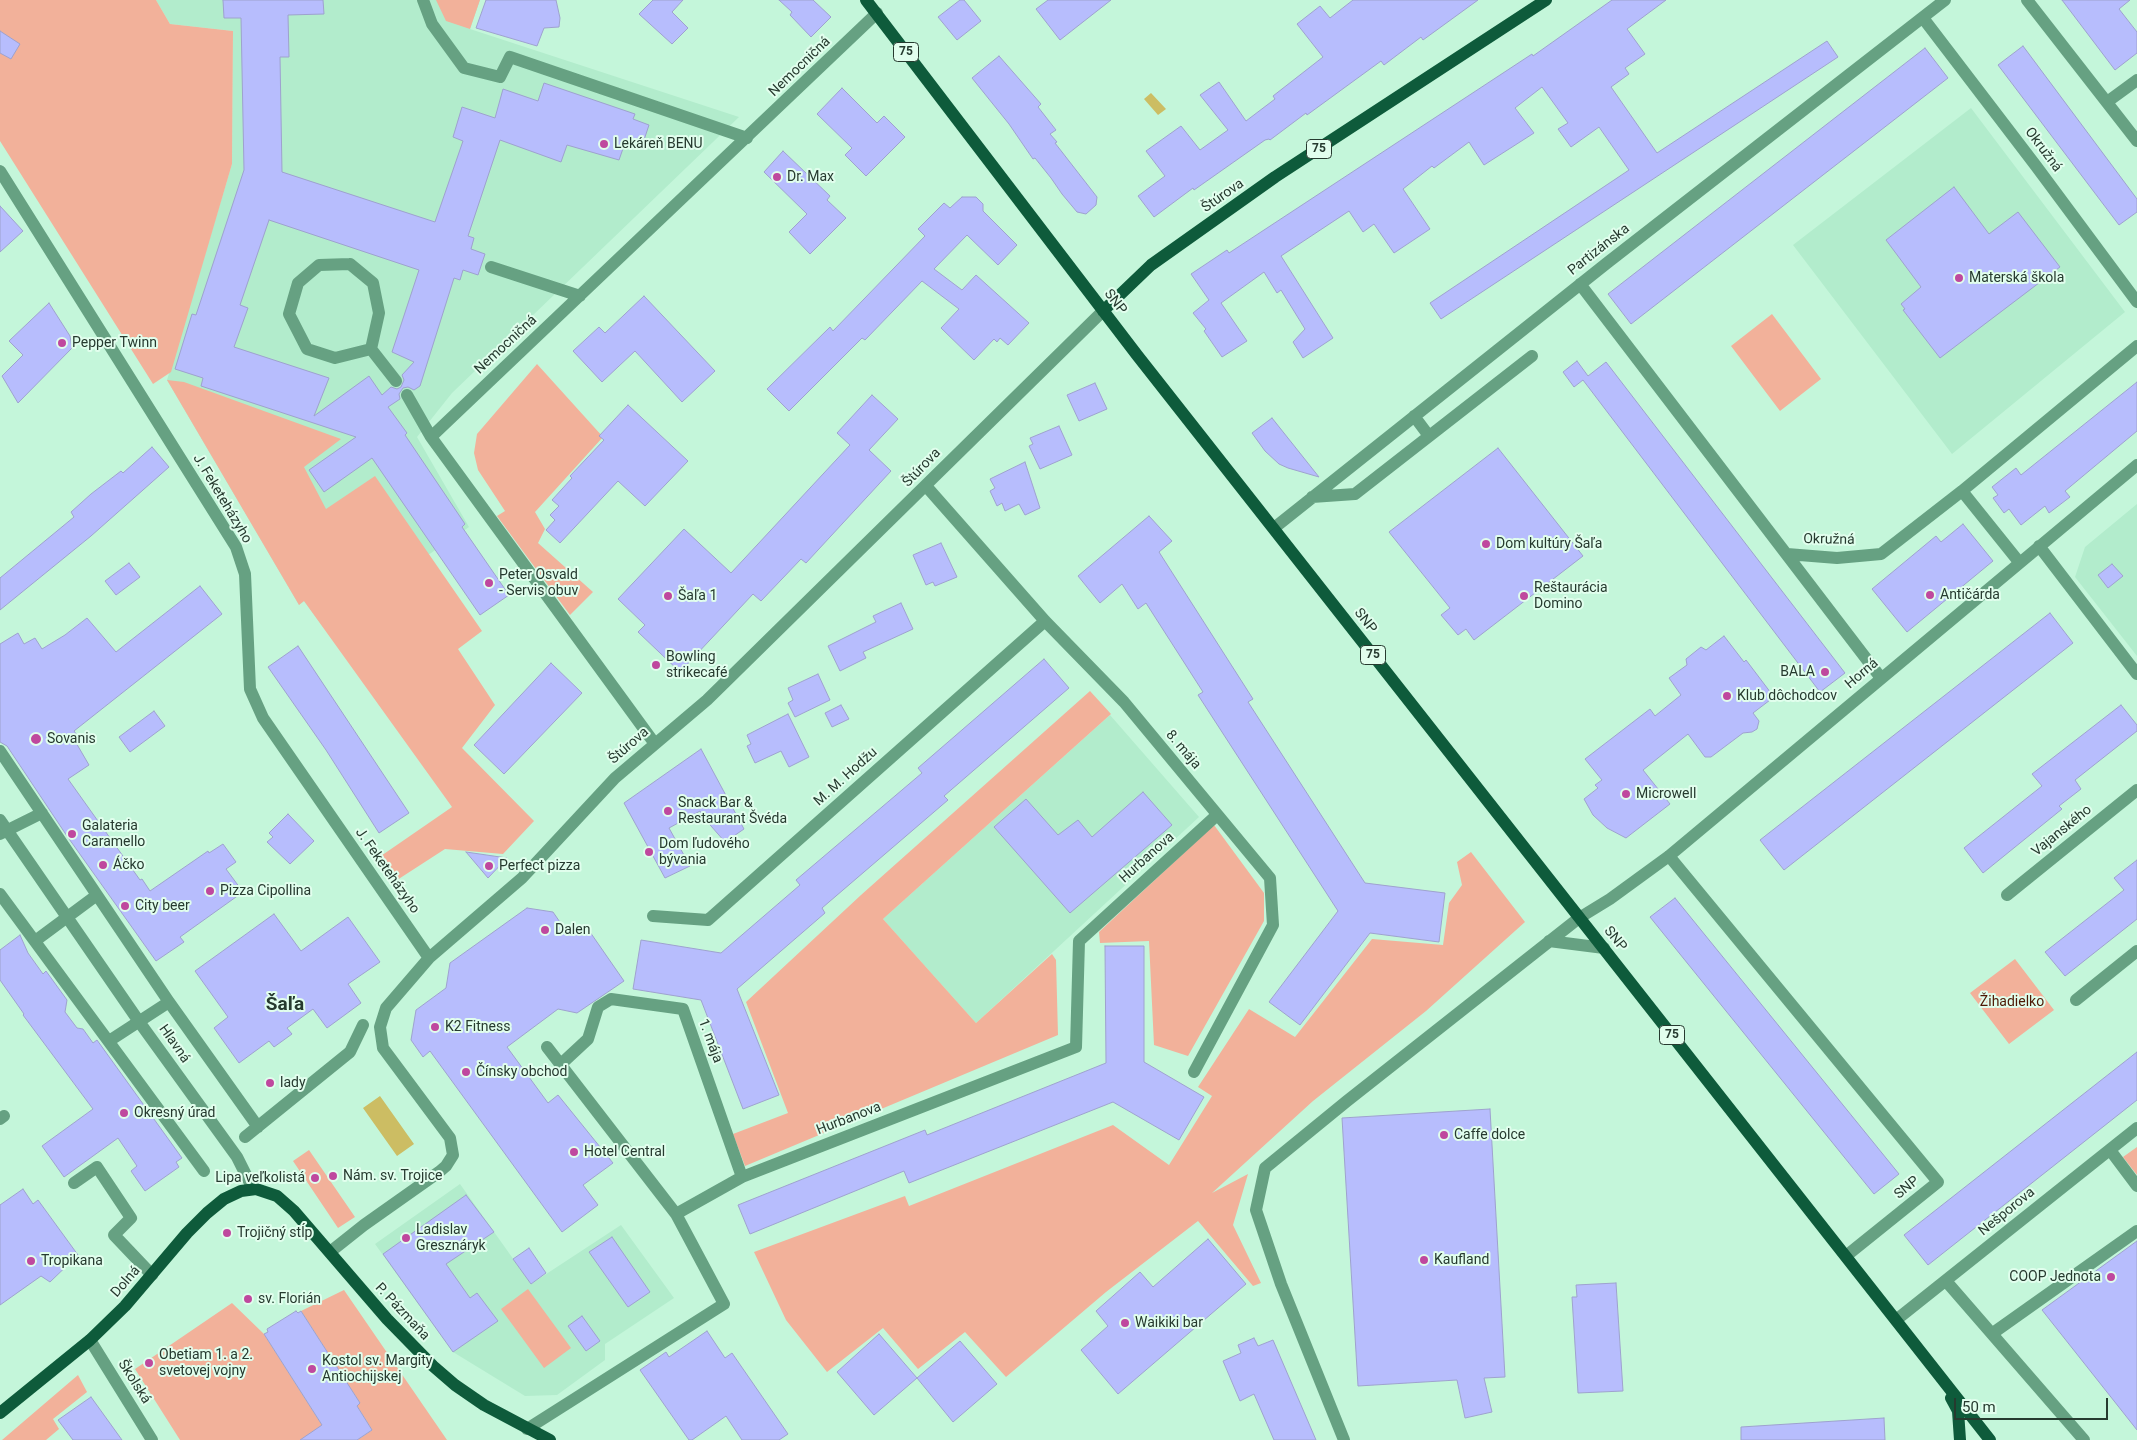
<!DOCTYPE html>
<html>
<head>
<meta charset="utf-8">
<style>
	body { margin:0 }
	#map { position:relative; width:2137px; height:1440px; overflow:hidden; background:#c4f6da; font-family:Roboto,sans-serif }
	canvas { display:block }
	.scale { position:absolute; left:1954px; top:1398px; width:154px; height:22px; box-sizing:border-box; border:2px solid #263a2f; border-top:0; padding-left:6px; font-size:15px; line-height:18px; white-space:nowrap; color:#263a2f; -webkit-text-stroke:4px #e1feed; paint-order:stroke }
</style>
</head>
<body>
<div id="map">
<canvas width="2137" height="1440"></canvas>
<div class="scale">50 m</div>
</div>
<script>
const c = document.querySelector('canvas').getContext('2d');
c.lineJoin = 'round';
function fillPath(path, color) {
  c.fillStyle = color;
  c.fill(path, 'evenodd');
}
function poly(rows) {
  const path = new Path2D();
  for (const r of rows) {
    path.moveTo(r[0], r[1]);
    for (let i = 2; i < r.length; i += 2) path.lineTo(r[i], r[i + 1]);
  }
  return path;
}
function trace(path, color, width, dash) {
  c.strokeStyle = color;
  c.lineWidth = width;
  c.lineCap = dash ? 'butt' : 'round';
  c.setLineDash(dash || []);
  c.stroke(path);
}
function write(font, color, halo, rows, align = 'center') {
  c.font = font + ' Roboto,sans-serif';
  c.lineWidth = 4;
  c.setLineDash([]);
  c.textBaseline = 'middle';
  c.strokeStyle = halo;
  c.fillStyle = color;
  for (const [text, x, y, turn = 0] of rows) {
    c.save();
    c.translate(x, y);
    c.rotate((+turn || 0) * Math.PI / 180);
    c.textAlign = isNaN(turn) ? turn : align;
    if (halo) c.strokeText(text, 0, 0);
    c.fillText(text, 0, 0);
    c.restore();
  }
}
fillPath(poly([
	[156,0,480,0,470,29,739,117,452,393,417,437,469,527,323,627,304,601,299,605,167,380,232,164,233,31,170,24],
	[1971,108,2125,312,1952,454,1793,245],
	[2137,504,2137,656,2075,577,2085,547],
	[1110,715,1199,817,976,1023,883,919],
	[460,1184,531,1284,621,1225,674,1298,605,1344,605,1360,557,1395,525,1396,453,1352,375,1244]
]), '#b2eccc');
fillPath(poly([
	[0,0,156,0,170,24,233,31,232,164,171,372,153,384,0,141],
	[436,0,480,0,470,29,446,21],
	[1772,314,1821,379,1780,411,1731,346],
	[537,364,603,437,535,512,545,529,538,543,593,592,570,615,497,516,505,511,478,470,474,453,477,434],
	[167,380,184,382,341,439,304,467,326,509,375,476,482,631,458,649,495,705,462,748,534,821,503,854,445,849,394,882,378,858,452,807,304,601,299,605],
	[1090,691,1111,714,883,919,976,1023,1052,954,1056,960,1058,1035,745,1166,733,1134,788,1113,746,1002,861,895],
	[1214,825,1264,893,1264,921,1188,1056,1154,1045,1149,941,1100,943,1099,932],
	[1471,852,1525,922,1426,1011,1313,1101,1212,1193,1248,1174,1233,1225,1261,1283,1253,1286,1198,1221,1106,1292,1006,1377,965,1332,918,1369,883,1328,827,1372,786,1320,754,1252,905,1196,909,1206,1113,1125,1169,1165,1212,1096,1198,1087,1249,1009,1295,1037,1372,939,1443,945,1449,903,1462,885,1457,862],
	[2015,959,2054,1010,2009,1044,1970,993],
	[2137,1147,2137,1175,2123,1157],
	[309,1150,355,1217,338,1228,293,1161],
	[528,1289,571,1348,544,1368,501,1309],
	[344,1290,447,1440,357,1440,372,1430,357,1406,360,1403,301,1311],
	[232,1303,264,1334,322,1425,317,1440,180,1440,135,1369],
	[78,1375,87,1392,53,1419,59,1429,46,1440,2,1440]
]), '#f2b19a');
fillPath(poly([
	[1151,93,1166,109,1158,115,1144,99],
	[380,1096,414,1144,397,1156,363,1108]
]), '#ccbd63');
const building = poly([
	[223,0,323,0,324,14,288,15,289,57,280,57,282,172,435,222,463,141,453,137,462,107,495,118,503,89,538,101,544,83,635,114,633,119,649,125,642,146,626,140,619,160,567,145,561,162,500,140,468,236,474,238,471,249,485,254,478,275,463,270,460,280,454,278,420,386,414,390,408,387,403,388,399,394,400,399,388,407,407,433,405,435,465,524,462,527,509,595,480,615,372,458,324,492,309,470,356,437,201,386,203,378,175,369,192,314,196,315,244,170,241,18,224,18,223,0],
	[269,220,419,270,392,352,414,362,402,375,404,380,401,387,397,389,391,387,382,395,369,376,314,416,329,378,234,347,248,308,240,305,269,220],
	[486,0,556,0,560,18,559,27,544,28,537,46,476,28,486,0],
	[653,0,683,0,672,12,688,28,672,44,639,14,653,0],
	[779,0,813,0,831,17,811,37,790,15,792,12,779,0],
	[960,0,964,0,981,21,957,40,938,17,960,0],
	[1048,0,1111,0,1060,40,1036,9,1048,0],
	[1353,0,1478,0,1423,40,1421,37,1384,65,1381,61,1307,115,1306,113,1270,140,1269,139,1265,140,1194,190,1193,188,1154,217,1138,196,1165,176,1146,151,1181,126,1200,150,1228,130,1200,95,1219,82,1246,121,1275,99,1273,96,1323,57,1297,24,1320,6,1330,18,1353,0],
	[1612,0,1666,0,1627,29,1645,54,1625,68,1629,74,1611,87,1657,153,1827,41,1838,57,1441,319,1430,303,1629,170,1599,127,1571,147,1558,129,1568,123,1542,87,1515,108,1534,133,1484,165,1469,142,1434,168,1432,166,1403,189,1430,229,1394,253,1374,224,1363,232,1349,211,1281,256,1333,338,1303,358,1293,342,1305,329,1281,290,1277,293,1264,272,1221,303,1247,341,1222,357,1204,331,1206,329,1193,313,1209,300,1191,274,1227,250,1229,253,1264,230,1532,54,1533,56,1612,0],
	[2062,0,2130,0,2119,9,2137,32,2137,53,2115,70,2062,0],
	[0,31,20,44,11,59,0,53,0,31],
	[2023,46,2137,199,2137,212,2119,225,1998,65,2023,46],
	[1925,48,1948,78,1631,324,1608,294,1925,48],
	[999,56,1041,104,1038,107,1056,130,1050,134,1057,142,1055,143,1097,197,1096,205,1086,214,1077,212,1062,194,1051,178,1035,158,1033,159,1009,124,972,78,999,56],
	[842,88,877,123,884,116,905,137,866,176,845,155,852,148,817,114,842,88],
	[783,151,830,196,827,200,846,218,810,254,789,232,807,214,764,172,783,151],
	[1954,187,1989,234,2018,212,2060,267,1940,358,1903,310,1905,309,1901,304,1921,287,1886,240,1954,187],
	[962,197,976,197,983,204,983,211,1017,245,998,265,967,235,934,269,962,290,976,275,1029,323,1008,345,1000,338,997,342,994,339,974,360,941,328,959,309,922,281,865,340,862,338,789,411,767,389,830,327,833,331,925,236,918,229,944,203,950,208,962,197],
	[0,206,23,231,0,252,0,206],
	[644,296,715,371,682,402,635,351,602,382,573,351,599,327,605,333,644,296],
	[49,303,70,336,72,348,18,403,2,376,23,355,9,341,49,303],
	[1577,361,1588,376,1606,362,1845,673,1820,692,1583,380,1574,387,1563,372,1577,361],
	[2137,382,2137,431,2065,491,2070,497,2049,513,2045,506,2021,525,2009,509,2004,513,1993,498,1998,495,1992,487,2016,468,2021,475,2137,382],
	[1095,383,1107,409,1079,421,1067,395,1095,383],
	[872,395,898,419,869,450,891,471,806,563,801,559,761,601,753,594,680,672,638,632,645,625,618,599,684,529,731,573,850,445,837,433,872,395],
	[628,405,688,461,645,506,618,481,560,543,546,530,555,520,550,515,559,506,552,500,572,478,570,476,604,440,599,436,628,405],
	[1272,418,1319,477,1288,468,1279,464,1265,451,1252,433,1272,418],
	[1059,426,1072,455,1040,469,1029,446,1033,444,1030,438,1059,426],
	[152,447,169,467,91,536,0,610,0,578,74,517,71,512,91,494,121,471,123,473,152,447],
	[1498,448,1583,556,1474,640,1466,629,1458,635,1441,615,1450,608,1389,532,1498,448],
	[1025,462,1040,508,1025,515,1019,504,1005,511,1002,503,997,506,990,491,995,488,990,479,1025,462],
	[1149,516,1172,541,1159,552,1253,699,1248,702,1365,883,1445,893,1439,942,1370,933,1300,1025,1269,1002,1338,911,1198,695,1203,692,1146,603,1138,609,1122,584,1100,603,1078,576,1149,516],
	[1963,524,1993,561,1907,632,1872,589,1936,536,1941,542,1963,524],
	[941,543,957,577,935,586,933,582,926,585,913,555,941,543],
	[129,563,140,577,116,595,105,581,129,563],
	[2112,564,2123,576,2108,588,2098,575,2112,564],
	[200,586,222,614,74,731,79,738,75,741,89,765,68,779,140,880,142,879,150,891,208,851,209,853,223,844,236,862,226,869,243,892,180,937,184,942,156,961,67,836,7,746,0,742,0,644,18,633,24,644,35,638,42,649,65,635,87,618,116,652,200,586],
	[901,603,913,629,863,652,866,658,840,671,828,646,876,622,873,616,901,603],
	[2050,613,2073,643,1784,870,1760,840,2050,613],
	[1724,636,1744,662,1746,660,1774,697,1753,713,1759,721,1757,729,1752,732,1743,733,1711,757,1705,757,1688,734,1643,770,1670,804,1626,838,1607,828,1593,815,1584,799,1598,788,1595,785,1602,780,1585,759,1650,709,1655,716,1681,695,1669,678,1687,665,1686,659,1701,647,1706,650,1724,636],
	[298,646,409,813,379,833,326,750,268,667,298,646],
	[1044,659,1069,688,944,796,948,800,822,908,825,913,737,989,779,1095,743,1109,701,1000,633,989,641,940,721,953,800,885,796,880,922,773,918,768,1044,659],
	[551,663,582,693,504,774,474,745,551,663],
	[818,674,830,700,795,717,788,703,793,700,788,688,818,674],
	[841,705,849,719,832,727,825,713,841,705],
	[2121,705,2137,725,2137,731,2075,780,2081,789,2059,806,2062,809,1983,873,1964,848,2042,786,2032,774,2121,705],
	[154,711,165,726,130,752,119,737,154,711],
	[788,714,809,757,789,767,781,751,755,763,747,746,751,744,747,735,788,714],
	[701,749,744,829,725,842,704,818,700,811,669,828,690,866,665,878,624,803,701,749],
	[1143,792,1172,825,1070,913,994,827,1026,799,1058,835,1078,820,1092,837,1143,792],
	[288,814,314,841,290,864,267,842,273,837,269,833,288,814],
	[466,852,507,858,488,878,466,852],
	[2137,860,2137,919,2065,976,2045,952,2124,890,2114,878,2137,860],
	[1675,898,1899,1174,1874,1194,1650,917,1675,898],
	[527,908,553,912,564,928,590,932,624,981,577,1013,558,1009,507,1047,548,1103,558,1095,613,1163,583,1185,598,1205,562,1232,430,1051,423,1057,411,1040,416,1010,446,988,450,963,527,908],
	[274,914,301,951,348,917,380,962,348,984,361,1003,327,1028,313,1009,287,1028,292,1034,274,1047,269,1041,239,1063,214,1028,228,1017,195,971,274,914],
	[20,935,28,953,43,974,46,971,67,1000,65,1012,77,1028,83,1029,93,1043,97,1040,182,1158,176,1162,179,1167,145,1191,131,1171,137,1166,118,1138,64,1177,42,1146,93,1109,23,1015,24,1014,0,980,0,950,20,935],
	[1105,946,1144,946,1144,1062,1204,1097,1179,1140,1113,1102,909,1183,904,1171,750,1234,738,1205,925,1130,927,1135,1106,1063,1105,946],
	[2137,1052,2137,1100,1928,1265,1904,1235,2137,1052],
	[1490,1109,1505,1377,1484,1378,1492,1412,1465,1418,1457,1380,1358,1386,1342,1118,1490,1109],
	[23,1189,33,1204,38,1200,78,1255,50,1282,41,1276,0,1305,0,1205,23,1189],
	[466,1195,494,1232,446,1264,470,1298,477,1293,498,1321,453,1352,383,1254,466,1195],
	[612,1237,650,1292,628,1307,589,1252,612,1237],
	[1208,1239,1246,1284,1118,1394,1081,1350,1108,1326,1096,1311,1140,1272,1153,1287,1208,1239],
	[2137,1241,2137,1430,2042,1310,2137,1241],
	[529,1248,546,1273,531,1284,513,1259,529,1248],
	[1616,1283,1623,1391,1578,1393,1572,1297,1577,1297,1576,1285,1616,1283],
	[296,1311,298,1313,301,1311,360,1403,357,1406,372,1430,357,1440,300,1440,322,1425,264,1334,268,1332,267,1329,296,1311],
	[582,1316,600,1341,586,1351,568,1326,582,1316],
	[707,1331,725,1358,732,1353,788,1434,779,1440,742,1440,726,1416,692,1440,689,1440,640,1370,666,1352,669,1357,707,1331],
	[879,1334,917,1378,960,1341,997,1384,953,1422,917,1378,874,1415,837,1372,879,1334],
	[1254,1338,1258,1346,1273,1340,1316,1440,1274,1440,1254,1394,1240,1401,1223,1361,1241,1353,1238,1345,1254,1338],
	[91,1397,122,1440,73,1440,58,1420,91,1397],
	[1884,1418,1885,1440,1741,1440,1741,1427,1884,1418]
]);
fillPath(building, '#b7bdfd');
trace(building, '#9ea2ce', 1);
trace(poly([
	[423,0,432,24,464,68,500,77,510,57,747,138],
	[2027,0,2137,141],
	[1923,18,2036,166,2137,302],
	[2107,102,2137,80],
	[0,171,236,547,245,574,250,689,263,718,429,958],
	[350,264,373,283,379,313,371,349,335,358,307,349,289,314,298,283,319,265,350,264],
	[491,267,580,296],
	[1580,284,1881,678],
	[371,349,396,381],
	[407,395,431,437],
	[1414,416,1429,436],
	[926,486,1045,621,1124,702,1270,878,1273,925,1194,1072],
	[1962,491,2019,562],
	[1312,497,1355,494,1532,356],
	[1274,528,1607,263,1945,0],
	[2039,546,2137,674],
	[1787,554,1837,558,1881,554,1962,491,2137,346],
	[655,744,431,437,877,13],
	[0,751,169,1002,258,1127],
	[0,820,140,1023,237,1157,253,1189],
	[0,834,42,813],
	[1669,856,1938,1182,1846,1256],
	[0,894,204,1171],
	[2007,895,2137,790],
	[653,916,708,920,1045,621],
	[35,941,97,895],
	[1549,941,1604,948],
	[2076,1000,2137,951],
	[109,1041,169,1002],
	[560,1065,588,1039,598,1007,611,999,683,1009,742,1177],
	[0,1119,4,1116],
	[245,1137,350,1052,363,1025],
	[2110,1150,2137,1186],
	[74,1183,97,1167,131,1218,114,1235,152,1275],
	[676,1214,742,1177,1076,1047,1079,941,1217,815],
	[330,1252,364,1225,439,1172,446,1166,453,1155,450,1138,383,1048,380,1027,386,1008,429,958,522,878,615,778,707,700,1103,311],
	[1946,1281,2084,1440],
	[1896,1320,2137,1128],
	[1993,1333,2137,1231],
	[90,1340,152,1440],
	[527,1429,724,1304,676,1214,547,1047],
	[1344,1440,1281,1284,1256,1210,1265,1168,1347,1101,1579,918,1610,899,1669,856,2137,465]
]), '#66a182', 12);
trace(poly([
	[866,0,1137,355,1990,1440],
	[1103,311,1151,265,1275,177,1546,0],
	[1951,1398,1958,1411,1960,1440],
	[0,1413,90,1340,125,1306,187,1233,207,1213,224,1199,241,1191,256,1189,277,1196,294,1211,387,1319,433,1366,455,1385,484,1405,550,1440]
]), '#0e5b3b', 12);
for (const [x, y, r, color] of [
	[604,144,5,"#bf489e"],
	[777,177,5,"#bf489e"],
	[1959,278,5,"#bf489e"],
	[62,343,5,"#bf489e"],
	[1486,544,5,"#bf489e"],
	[489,583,5,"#bf489e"],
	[1930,595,5,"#bf489e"],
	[668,596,5,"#bf489e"],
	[1524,596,5,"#bf489e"],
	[656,665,5,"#bf489e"],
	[1825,672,5,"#bf489e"],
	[1727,696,5,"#bf489e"],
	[36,739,6,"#bf489e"],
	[1626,794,5,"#bf489e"],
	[668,811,5,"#bf489e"],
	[72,834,5,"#bf489e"],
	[649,852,5,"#bf489e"],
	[103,865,5,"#bf489e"],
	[489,866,5,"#bf489e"],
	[210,891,5,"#bf489e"],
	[125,906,5,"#bf489e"],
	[545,930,5,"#bf489e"],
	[435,1027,5,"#bf489e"],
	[466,1072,5,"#bf489e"],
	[270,1083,5,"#bf489e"],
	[124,1113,5,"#bf489e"],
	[1444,1135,5,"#bf489e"],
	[574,1152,5,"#bf489e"],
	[333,1176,5,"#bf489e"],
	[315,1178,5,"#bf489e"],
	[227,1233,5,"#bf489e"],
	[406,1238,5,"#bf489e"],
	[1424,1260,5,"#bf489e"],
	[31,1261,5,"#bf489e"],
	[2111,1277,5,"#bf489e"],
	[248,1299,5,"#bf489e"],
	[1125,1323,5,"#bf489e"],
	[149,1363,5,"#bf489e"],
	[312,1369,5,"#bf489e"]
]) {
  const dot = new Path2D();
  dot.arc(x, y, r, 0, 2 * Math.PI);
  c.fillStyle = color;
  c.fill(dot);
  trace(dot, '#e1feed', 2);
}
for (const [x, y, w] of [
	[906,52,25],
	[1319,149,25],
	[1373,655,25],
	[1672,1035,25]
]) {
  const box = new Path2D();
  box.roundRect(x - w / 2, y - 9.5, w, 19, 4);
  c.fillStyle = '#e1feed';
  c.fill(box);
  trace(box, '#263a2f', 1);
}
write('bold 12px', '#263a2f', null, [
	["75",906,52],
	["75",1319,149],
	["75",1373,655],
	["75",1672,1035]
]);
write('14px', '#263a2f', '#e1feed', [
	["Nemocničná",800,67,-44],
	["Okružná",2043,150,53],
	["Štúrova",1223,196,-35],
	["Partizánska",1599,250,-38],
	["SNP",1115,302,52],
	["Nemocničná",506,345,-43],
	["Štúrova",922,468,-46],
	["J. Feketeházyho",222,499,59],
	["Okružná",1829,540,1],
	["SNP",1365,621,52],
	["Horná",1862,674,-40],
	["Štúrova",629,746,-41],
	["8. mája",1183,750,50],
	["M. M. Hodžu",846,777,-42],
	["Vajanského",2062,831,-39],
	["Hurbanova",1147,858,-42],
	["J. Feketeházyho",387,871,55],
	["SNP",1615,939,51],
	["1. mája",710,1041,70],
	["Hlavná",174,1044,55],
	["Hurbanova",849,1119,-21],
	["SNP",1907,1188,-39],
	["Nešporova",2007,1212,-39],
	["Dolná",126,1282,-49],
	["P. Pázmaňa",402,1312,47],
	["Školská",134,1382,58]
]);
write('14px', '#263a2f', '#e1feed', [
	["Lekáreň BENU",614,144],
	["Dr. Max",787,177],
	["Materská škola",1969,278],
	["Pepper Twinn",72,343],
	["Dom kultúry Šaľa",1496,544],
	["Peter Osvald",499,575],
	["- Servis obuv",499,591],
	["Reštaurácia",1534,588],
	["Domino",1534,604],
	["Antičárda",1940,595],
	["Šaľa 1",678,596],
	["Bowling",666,657],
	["strikecafé",666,673],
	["BALA",1815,672,"right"],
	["Klub dôchodcov",1737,696],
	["Sovanis",47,739],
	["Microwell",1636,794],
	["Snack Bar &",678,803],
	["Restaurant Švéda",678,819],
	["Galateria",82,826],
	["Caramello",82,842],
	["Dom ľudového",659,844],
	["bývania",659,860],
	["Áčko",113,865],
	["Perfect pizza",499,866],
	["Pizza Cipollina",220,891],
	["City beer",135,906],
	["Dalen",555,930],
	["K2 Fitness",445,1027],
	["Čínsky obchod",476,1072],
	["lady",280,1083],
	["Okresný úrad",134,1113],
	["Caffe dolce",1454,1135],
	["Hotel Central",584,1152],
	["Nám. sv. Trojice",343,1176],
	["Lipa veľkolistá",305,1178,"right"],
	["Ladislav",416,1230],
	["Gresznáryk",416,1246],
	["Trojičný stĺp",237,1233],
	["Kaufland",1434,1260],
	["Tropikana",41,1261],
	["COOP Jednota",2101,1277,"right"],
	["sv. Florián",258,1299],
	["Waikiki bar",1135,1323],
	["Obetiam 1. a 2.",159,1355],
	["svetovej vojny",159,1371],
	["Kostol sv. Margity",322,1361],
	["Antiochijskej",322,1377]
], 'left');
write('14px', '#4e1904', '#e1feed', [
	["Žihadielko",2012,1002]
]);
write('bold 19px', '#263a2f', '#e1feed', [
	["Šaľa",285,1005]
]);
</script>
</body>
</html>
